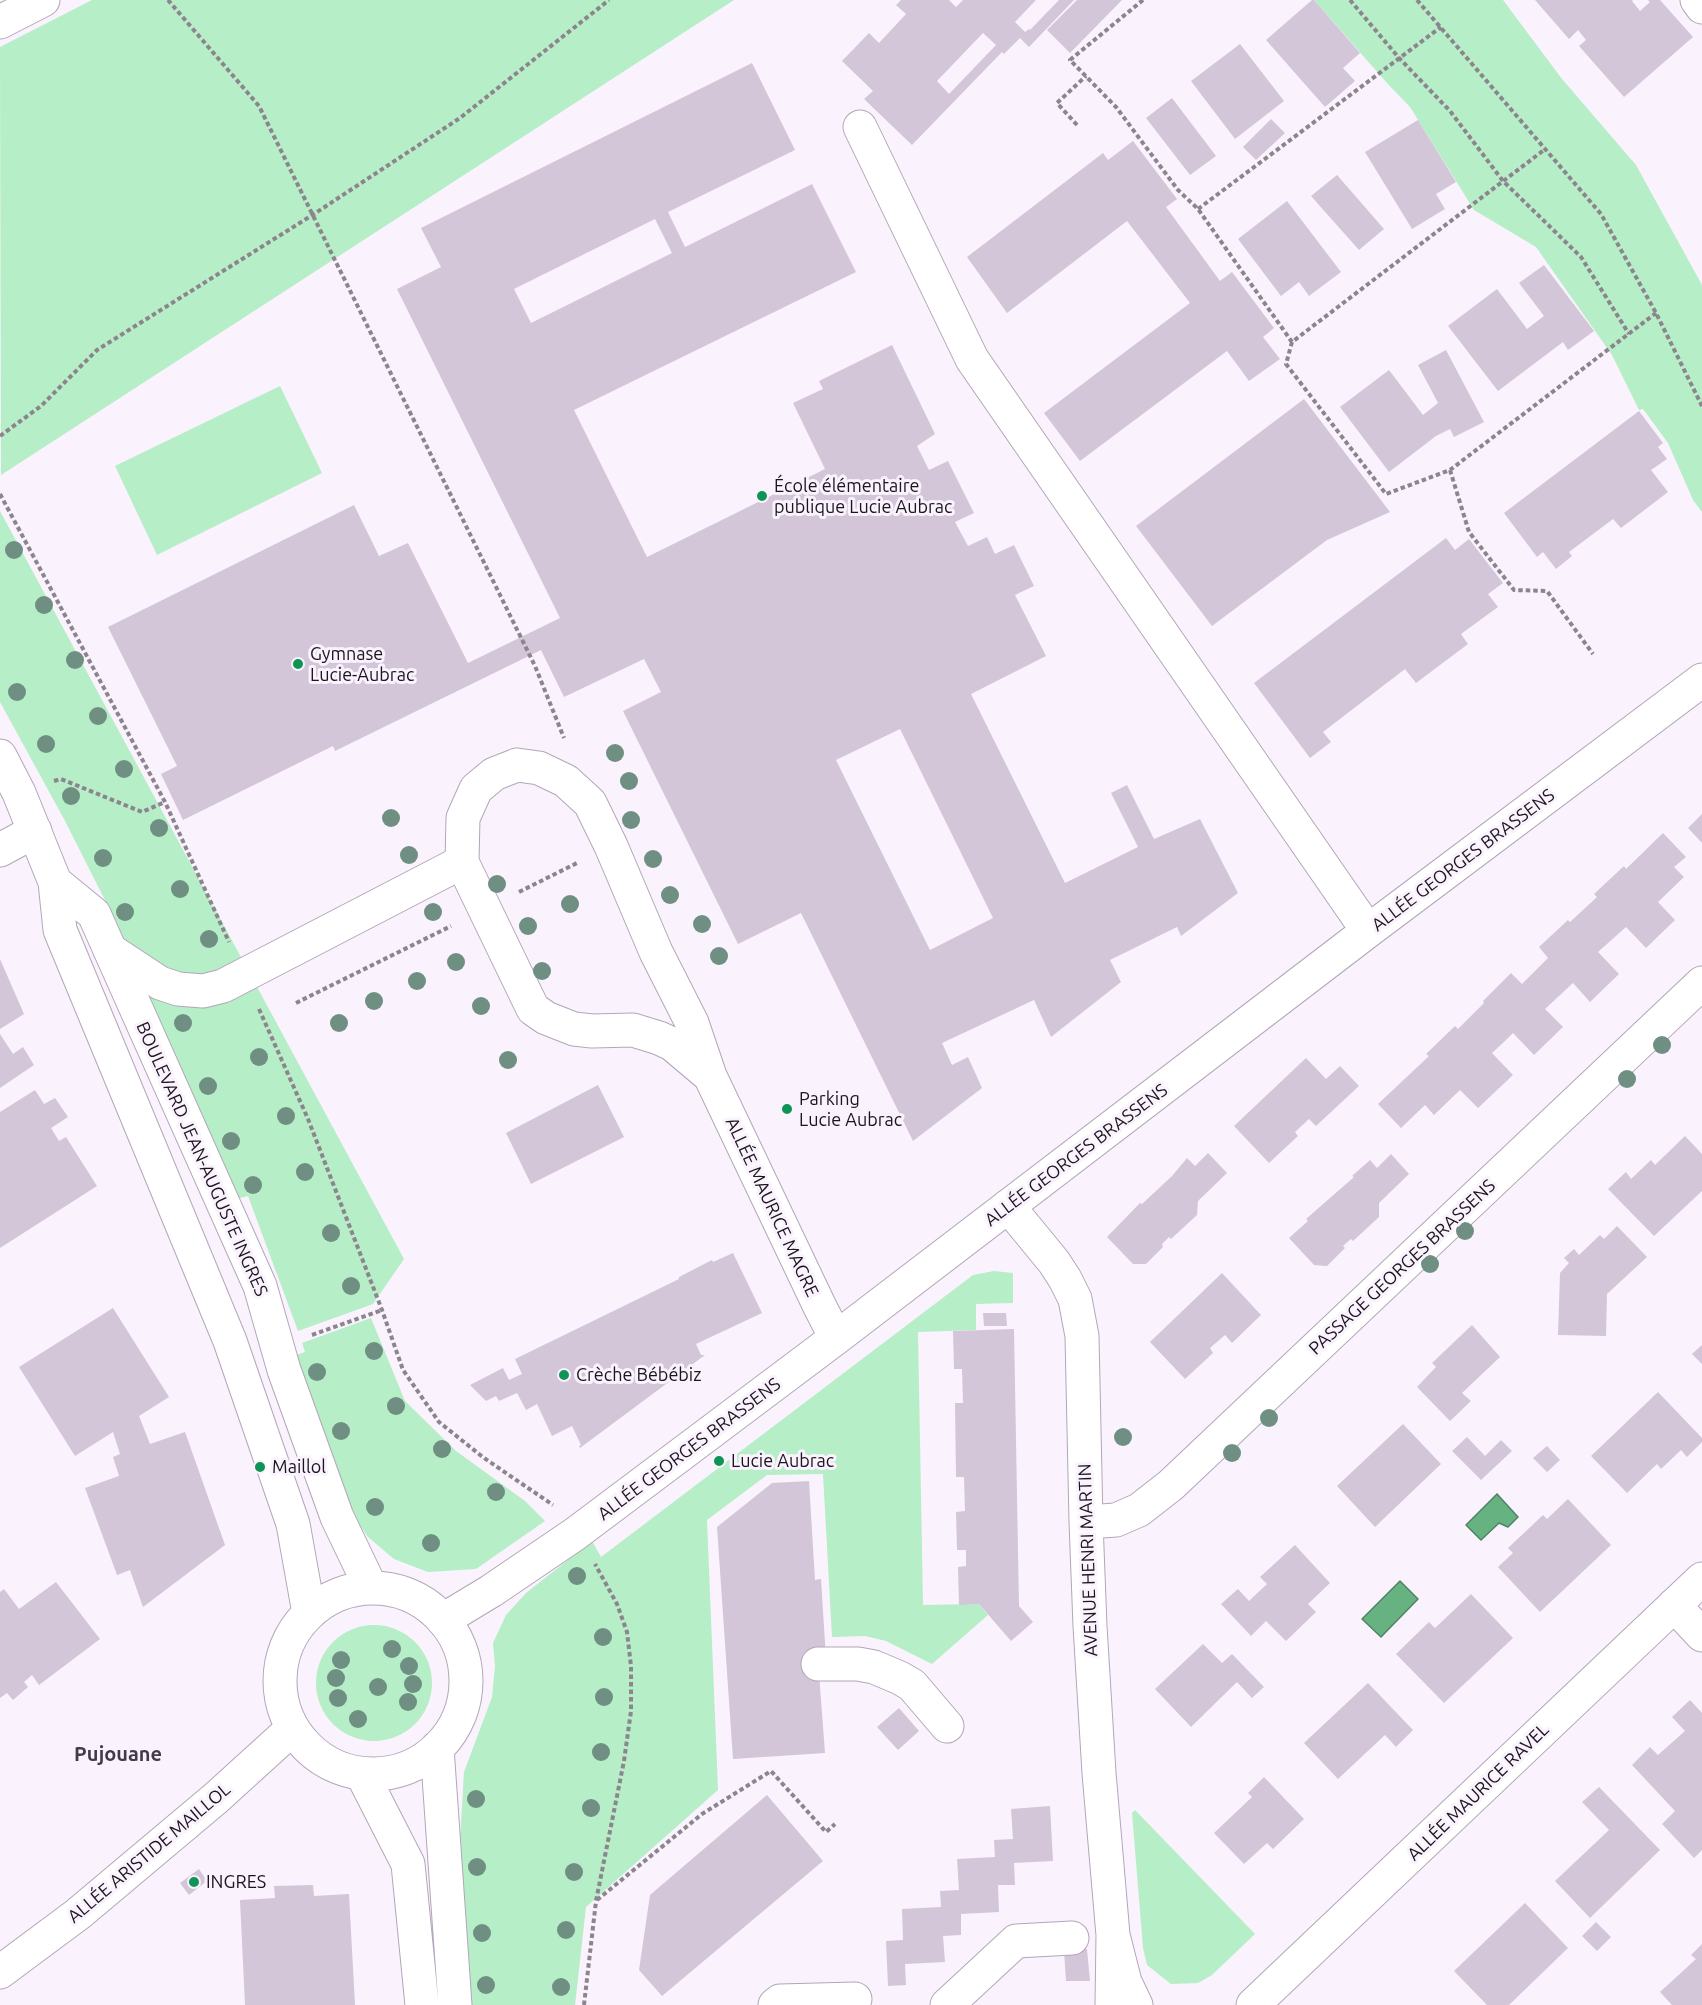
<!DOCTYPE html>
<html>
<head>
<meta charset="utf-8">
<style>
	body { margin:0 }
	canvas { display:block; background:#faf2fd }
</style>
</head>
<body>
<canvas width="1702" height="2005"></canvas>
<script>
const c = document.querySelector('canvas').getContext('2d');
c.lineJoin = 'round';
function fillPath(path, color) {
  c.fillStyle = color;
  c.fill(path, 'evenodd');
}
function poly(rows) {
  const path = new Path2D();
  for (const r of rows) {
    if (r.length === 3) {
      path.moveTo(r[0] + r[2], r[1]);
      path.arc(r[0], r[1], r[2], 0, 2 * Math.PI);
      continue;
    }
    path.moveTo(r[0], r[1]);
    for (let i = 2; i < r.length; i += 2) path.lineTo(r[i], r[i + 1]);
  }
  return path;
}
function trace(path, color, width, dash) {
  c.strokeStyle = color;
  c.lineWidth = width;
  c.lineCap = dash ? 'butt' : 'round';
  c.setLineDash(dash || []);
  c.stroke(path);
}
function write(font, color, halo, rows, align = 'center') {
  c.font = font + ' Ubuntu,sans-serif';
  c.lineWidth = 6;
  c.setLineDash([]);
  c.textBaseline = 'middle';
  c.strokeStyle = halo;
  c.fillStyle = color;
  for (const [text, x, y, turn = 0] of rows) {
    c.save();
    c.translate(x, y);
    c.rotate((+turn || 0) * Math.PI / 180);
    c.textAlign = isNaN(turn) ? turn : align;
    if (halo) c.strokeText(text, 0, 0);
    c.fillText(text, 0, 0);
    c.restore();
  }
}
fillPath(poly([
	[92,0,734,0,1,475,0,47],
	[1314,0,1503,0,1562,79,1636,165,1702,285,1702,512,1693,500,1668,443,1643,409,1639,410,1612,355,1536,247,1474,210,1410,107,1387,83],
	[280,386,322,473,157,555,115,466],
	[0,511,404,1259,373,1304,298,1331,248,1196,232,1200,116,922,64,819,0,702],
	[994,1271,1013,1273,1013,1303,976,1304,976,1330,918,1332,923,1605,979,1604,988,1615,932,1664,886,1641,865,1636,832,1637,823,1474,767,1475,707,1520,718,1790,586,1907,575,2005,467,2005,459,1858,464,1772,492,1697,495,1666,493,1643,506,1615,526,1593,592,1541,601,1557,973,1275],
	[371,1318,405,1401,456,1451,525,1501,545,1521,476,1569,428,1572,394,1559,368,1537,340,1496,291,1357,305,1352,302,1343],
	[374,1683,58],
	[1135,1810,1255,1934,1212,1975,1198,1983,1171,1984,1147,1965,1143,1948,1132,1813]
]), '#b6eec7');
const water = poly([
	[1497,1494,1518,1517,1508,1527,1499,1523,1481,1540,1466,1525,1497,1494],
	[1400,1581,1418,1599,1381,1637,1362,1619,1400,1581]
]);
fillPath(water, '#66b281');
trace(water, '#508363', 1.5);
fillPath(poly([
	[901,0,949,0,956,7,963,0,1036,0,1015,22,1025,32,1029,29,1030,30,1059,0,1074,0,1029,47,1020,38,1004,54,1002,52,912,145,864,99,873,91,842,61,869,33,879,43,906,14,896,5],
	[983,33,996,45,949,94,937,81],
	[1077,0,1122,0,1070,53,1047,30],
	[1312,0,1314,0,1360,53,1343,68,1355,81,1325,107,1266,40],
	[1535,0,1633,0,1632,1,1640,11,1650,2,1648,0,1660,0,1693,37,1624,97,1579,46,1586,40,1578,30,1569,39],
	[1240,44,1284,101,1235,139,1191,81],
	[752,63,795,150,668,212,685,247,812,184,856,272,574,410,647,557,825,469,793,403,823,389,819,381,892,345,935,434,917,446,929,470,948,461,974,513,955,522,968,546,987,537,995,554,1014,545,1034,586,1015,595,1046,656,971,694,1065,883,1138,847,1111,793,1127,785,1154,839,1200,819,1238,893,1181,936,1177,927,1110,960,1121,982,1051,1037,1034,1000,942,1043,952,1065,968,1057,982,1088,913,1141,801,913,738,944,623,711,661,692,644,659,564,697,541,650,335,751,333,746,183,820,161,774,177,766,108,627,354,505,379,556,408,543,468,663,560,618,397,289,441,267,421,228],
	[655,219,672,253,531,323,514,289],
	[900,729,993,918,930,950,836,760],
	[1172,98,1216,156,1190,175,1146,118],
	[1271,119,1285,133,1256,160,1243,147],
	[1418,120,1456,182,1436,194,1445,209,1412,229,1365,152],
	[1133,141,1177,199,1166,207,1220,281,1232,272,1274,328,1263,337,1280,359,1249,381,1227,351,1080,461,1044,413,1190,303,1127,221,1007,313,967,257,1103,153,1108,160],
	[1337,175,1384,229,1359,250,1311,196],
	[1287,201,1341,272,1309,296,1299,282,1281,296,1238,239],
	[1544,265,1594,331,1568,350,1563,342,1498,391,1448,326,1497,289,1527,329,1544,316,1519,283],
	[1446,350,1484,422,1454,437,1450,429,1436,436,1389,472,1340,407,1389,370,1423,415,1438,403,1418,365],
	[1304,399,1390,512,1327,540,1212,626,1136,526],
	[1639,411,1663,443,1658,447,1667,459,1651,470,1668,492,1621,528,1613,519,1569,552,1572,556,1556,569,1543,552,1537,557,1504,513],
	[1446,538,1455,550,1469,539,1503,583,1488,594,1498,607,1461,634,1468,644,1416,683,1405,669,1323,732,1331,742,1310,758,1254,683],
	[1702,814,1702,843,1688,828],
	[1663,833,1686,857,1674,867,1684,877,1658,902,1675,920,1646,948,1626,927,1598,952,1619,974,1590,1002,1573,983,1545,1009,1563,1027,1534,1055,1513,1033,1505,1041,1492,1053,1513,1075,1478,1108,1460,1090,1434,1115,1425,1105,1401,1128,1378,1104,1429,1056,1426,1054,1455,1026,1458,1029,1484,1003,1483,1001,1511,973,1522,984,1548,958,1539,947,1568,920,1570,922,1597,897,1594,894,1624,866,1626,869],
	[0,959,24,1014,0,1029],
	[0,1034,13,1054,23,1047,34,1065,0,1088],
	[1306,1058,1326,1079,1340,1066,1359,1086,1316,1126,1309,1119,1295,1132,1298,1136,1269,1163,1234,1126],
	[598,1085,624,1137,531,1184,506,1133],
	[35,1090,44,1104,55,1098,68,1117,51,1128,59,1141,66,1137,97,1186,0,1248,0,1112],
	[1685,1136,1702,1154,1702,1191,1654,1236,1608,1189,1626,1172,1631,1179,1651,1160,1655,1165],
	[1208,1153,1227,1173,1198,1201,1197,1215,1171,1239,1169,1237,1162,1244,1163,1247,1146,1264,1133,1264,1107,1237,1140,1203,1142,1204,1172,1176,1187,1158,1195,1166],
	[1391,1154,1409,1174,1379,1203,1379,1217,1353,1241,1351,1239,1343,1246,1345,1248,1327,1266,1314,1265,1289,1238,1308,1221,1306,1219,1354,1177,1352,1176,1370,1160,1377,1168],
	[1617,1226,1647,1257,1607,1294,1606,1336,1558,1335,1560,1273,1569,1263,1564,1258,1574,1249,1579,1255,1600,1235,1604,1239],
	[733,1253,762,1313,696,1344,701,1355,705,1355,580,1448,579,1446,581,1445,572,1426,552,1436,537,1404,526,1410,517,1393,499,1401,496,1396,486,1401,470,1385,503,1368,509,1380,522,1374,515,1359,679,1279,679,1277,712,1260,713,1262],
	[1222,1273,1261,1315,1232,1343,1225,1335,1210,1348,1213,1353,1185,1379,1150,1342],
	[113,1308,169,1397,139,1416,150,1444,185,1432,225,1545,143,1607,130,1570,117,1575,85,1488,119,1476,113,1457,120,1454,113,1432,75,1456,19,1367],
	[983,1313,1006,1313,1007,1326,984,1326],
	[1472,1325,1500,1357,1462,1393,1471,1401,1450,1421,1417,1387,1436,1367,1432,1363],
	[1014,1329,1019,1606,1033,1622,1011,1641,979,1604,959,1605,958,1567,966,1566,966,1550,957,1550,956,1512,965,1511,964,1477,956,1477,955,1403,963,1403,962,1369,954,1369,953,1331],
	[1702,1345,1702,1364,1692,1354],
	[1658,1392,1702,1438,1702,1442,1687,1457,1681,1450,1661,1469,1657,1464,1627,1493,1591,1456],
	[1403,1424,1441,1464,1375,1527,1337,1486],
	[1467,1437,1485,1456,1501,1440,1512,1451,1481,1480,1452,1451],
	[1547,1446,1560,1460,1547,1472,1533,1458],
	[809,1481,815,1580,821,1579,826,1659,818,1660,825,1753,733,1759,717,1527,772,1483],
	[1568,1499,1611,1545,1540,1612,1498,1567,1513,1553,1508,1548,1543,1515,1547,1519],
	[1295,1545,1330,1583,1308,1604,1316,1612,1286,1641,1266,1621,1251,1636,1221,1604,1238,1589,1249,1601,1267,1584,1260,1577],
	[56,1582,100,1639,39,1685,32,1675,24,1682,28,1687,13,1700,7,1693,0,1698,0,1592,4,1589,19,1609],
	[1471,1594,1513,1638,1444,1703,1396,1654,1429,1622,1435,1628],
	[1203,1644,1222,1663,1232,1654,1264,1687,1252,1698,1237,1682,1191,1727,1155,1689],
	[1368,1683,1413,1730,1396,1747,1385,1735,1338,1779,1304,1743],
	[1690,1700,1702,1713,1702,1850,1694,1858,1662,1824,1675,1811,1632,1765,1650,1747,1658,1755,1685,1731,1672,1717],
	[899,1708,919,1731,898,1750,877,1727],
	[1264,1777,1304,1819,1273,1849,1267,1843,1244,1864,1214,1833,1252,1797,1248,1793],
	[1599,1787,1660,1850,1590,1918,1555,1881,1609,1830,1582,1802],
	[767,1795,823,1861,662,1996,639,1970,650,1895],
	[1050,1806,1053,1861,1014,1863,1015,1885,998,1885,999,1912,961,1914,961,1935,943,1936,945,1962,905,1964,906,1985,888,1986,886,1941,903,1940,902,1909,941,1907,940,1891,959,1890,957,1859,995,1857,994,1840,1013,1839,1011,1809],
	[199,1869,207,1881,189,1895,180,1883],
	[313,1885,314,1896,349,1894,355,2005,245,2005,240,1900,275,1898,274,1886],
	[1525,1903,1568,1948,1509,2005,1487,2005,1454,1971],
	[1596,1922,1611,1937,1597,1951,1582,1936],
	[1702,1944,1702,2005,1672,2005,1660,1992,1696,1959,1691,1955],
	[1087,1949,1090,1981,1066,1981,1064,1951]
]), '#d3c6d9');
const minor = poly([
	[1697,0,1702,7],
	[0,22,43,0],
	[860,127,972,359,1368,931],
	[517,765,539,768,566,781,590,803,611,846,656,952,692,1023,710,1076,672,1044,659,1038,633,1030,592,1031,574,1029,546,1018,533,1009,462,862,463,818,476,789,494,774,517,765],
	[0,850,35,831],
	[110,950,160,983,178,989,203,991,223,986,462,862],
	[710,1076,820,1307,836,1338],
	[1008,1206,1054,1262,1065,1279,1075,1299,1082,1336,1086,1522,1090,1626,1099,1773,1113,1935],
	[1086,1522,1116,1520,1139,1510,1171,1485,1702,983],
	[1674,1605,1702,1635],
	[443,1620,491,1591,575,1534,836,1338,1368,931,1702,680],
	[818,1664,858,1664,874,1667,900,1678,912,1685,947,1726],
	[0,1972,78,1914,216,1798,292,1729],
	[775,2005,780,2001,855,1999],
	[947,2005,1016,1941,1072,1938],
	[1112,2005,1113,1935,1125,1982,1136,2005],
	[1253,2005,1702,1579]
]);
const major = poly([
	[0,756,19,793,55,882,60,930,230,1341,293,1524,309,1613],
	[55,882,94,914,110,950,260,1286,284,1370,337,1517,371,1588],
	[373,1681,93],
	[437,1748,455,2005],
	[362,1774,408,1864,422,2005]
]);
trace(minor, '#b3a6b8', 35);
trace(major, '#b3a6b8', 35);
trace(poly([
	[168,0,259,106,535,666,564,738],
	[1143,0,1070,60,1116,107,1178,190,1198,209,1292,342,1544,150],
	[1350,0,1399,58,1450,111,1503,181,1581,257,1629,334],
	[1417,0,1601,214,1656,313,1702,406],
	[1077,125,1057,103,1086,76],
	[1198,209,1441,27],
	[1292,342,1286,364,1386,494,1450,470,1656,313],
	[0,436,41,406,97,350,314,214,460,118,609,0],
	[1450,470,1469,532,1514,590,1547,591,1593,654],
	[0,494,165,802,229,942],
	[54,781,61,779,142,812,165,802],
	[519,892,577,863],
	[296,1003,451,926],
	[259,1009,308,1119,382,1310,403,1370,439,1422,484,1458,553,1505],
	[312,1335,382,1310],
	[597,1900,702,1814,771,1771,826,1832,835,1824],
	[584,2005,596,1901,624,1761,631,1711,631,1666,627,1632,617,1604,595,1564]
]), '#8c858e', 4, [4.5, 3]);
trace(minor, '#fff', 33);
trace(major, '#fff', 33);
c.fillStyle = '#708f83';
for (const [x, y] of [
	[14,550],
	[44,605],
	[75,660],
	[17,692],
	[98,716],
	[46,744],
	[615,753],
	[124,769],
	[629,781],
	[71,796],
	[391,818],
	[631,820],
	[159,828],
	[409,855],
	[103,858],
	[653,859],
	[497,884],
	[180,889],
	[670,895],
	[570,904],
	[125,912],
	[433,912],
	[702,924],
	[528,926],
	[209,939],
	[719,956],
	[456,962],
	[542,971],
	[417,981],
	[374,1001],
	[481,1006],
	[183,1023],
	[339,1023],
	[1662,1045],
	[259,1057],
	[508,1060],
	[1627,1079],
	[208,1086],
	[286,1116],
	[231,1141],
	[305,1172],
	[253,1185],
	[1465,1231],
	[331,1233],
	[1430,1264],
	[351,1286],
	[374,1351],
	[317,1372],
	[396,1406],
	[1269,1418],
	[341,1431],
	[1123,1437],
	[442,1449],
	[1232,1453],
	[496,1492],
	[375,1507],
	[431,1543],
	[577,1576],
	[603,1637],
	[392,1649],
	[341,1660],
	[409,1666],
	[336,1678],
	[413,1684],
	[378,1687],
	[604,1697],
	[338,1698],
	[408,1702],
	[358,1719],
	[601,1752],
	[476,1799],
	[591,1808],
	[477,1867],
	[574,1872],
	[566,1930],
	[482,1933],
	[486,1985],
	[561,1987]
]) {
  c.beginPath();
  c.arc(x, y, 9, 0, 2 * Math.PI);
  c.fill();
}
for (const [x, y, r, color] of [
	[762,496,6,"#0e9454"],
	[298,664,6,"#0e9454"],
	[787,1109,6,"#0e9454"],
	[564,1375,6,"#0e9454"],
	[719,1461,6,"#0e9454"],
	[260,1467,6,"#0e9454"],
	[194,1882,6,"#0e9454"]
]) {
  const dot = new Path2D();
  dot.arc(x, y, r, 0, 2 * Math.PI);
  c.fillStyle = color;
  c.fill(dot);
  trace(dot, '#faf2fd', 2);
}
write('18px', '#1b161d', '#faf2fd', [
	["École élémentaire",774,486],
	["publique Lucie Aubrac",774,507],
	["Gymnase",310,654],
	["Lucie-Aubrac",310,675],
	["Parking",799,1099],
	["Lucie Aubrac",799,1120],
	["Crèche Bébébiz",576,1375],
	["Lucie Aubrac",731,1461],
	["Maillol",272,1467],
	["INGRES",206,1882]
], 'left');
write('18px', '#1b161d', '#faf2fd', [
	["ALLÉE GEORGES BRASSENS",1463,860,-37],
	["ALLÉE GEORGES BRASSENS",1076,1155,-37],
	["BOULEVARD JEAN-AUGUSTE INGRES",202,1159,66],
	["ALLÉE MAURICE MAGRE",772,1207,65],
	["PASSAGE GEORGES BRASSENS",1402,1267,-43],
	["ALLÉE GEORGES BRASSENS",689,1449,-37],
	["AVENUE HENRI MARTIN",1088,1560,-92],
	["ALLÉE MAURICE RAVEL",1478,1792,-44],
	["ALLÉE ARISTIDE MAILLOL",149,1853,-40]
]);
write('bold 20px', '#433948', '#faf2fd', [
	["Pujouane",118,1754]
]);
</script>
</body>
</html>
